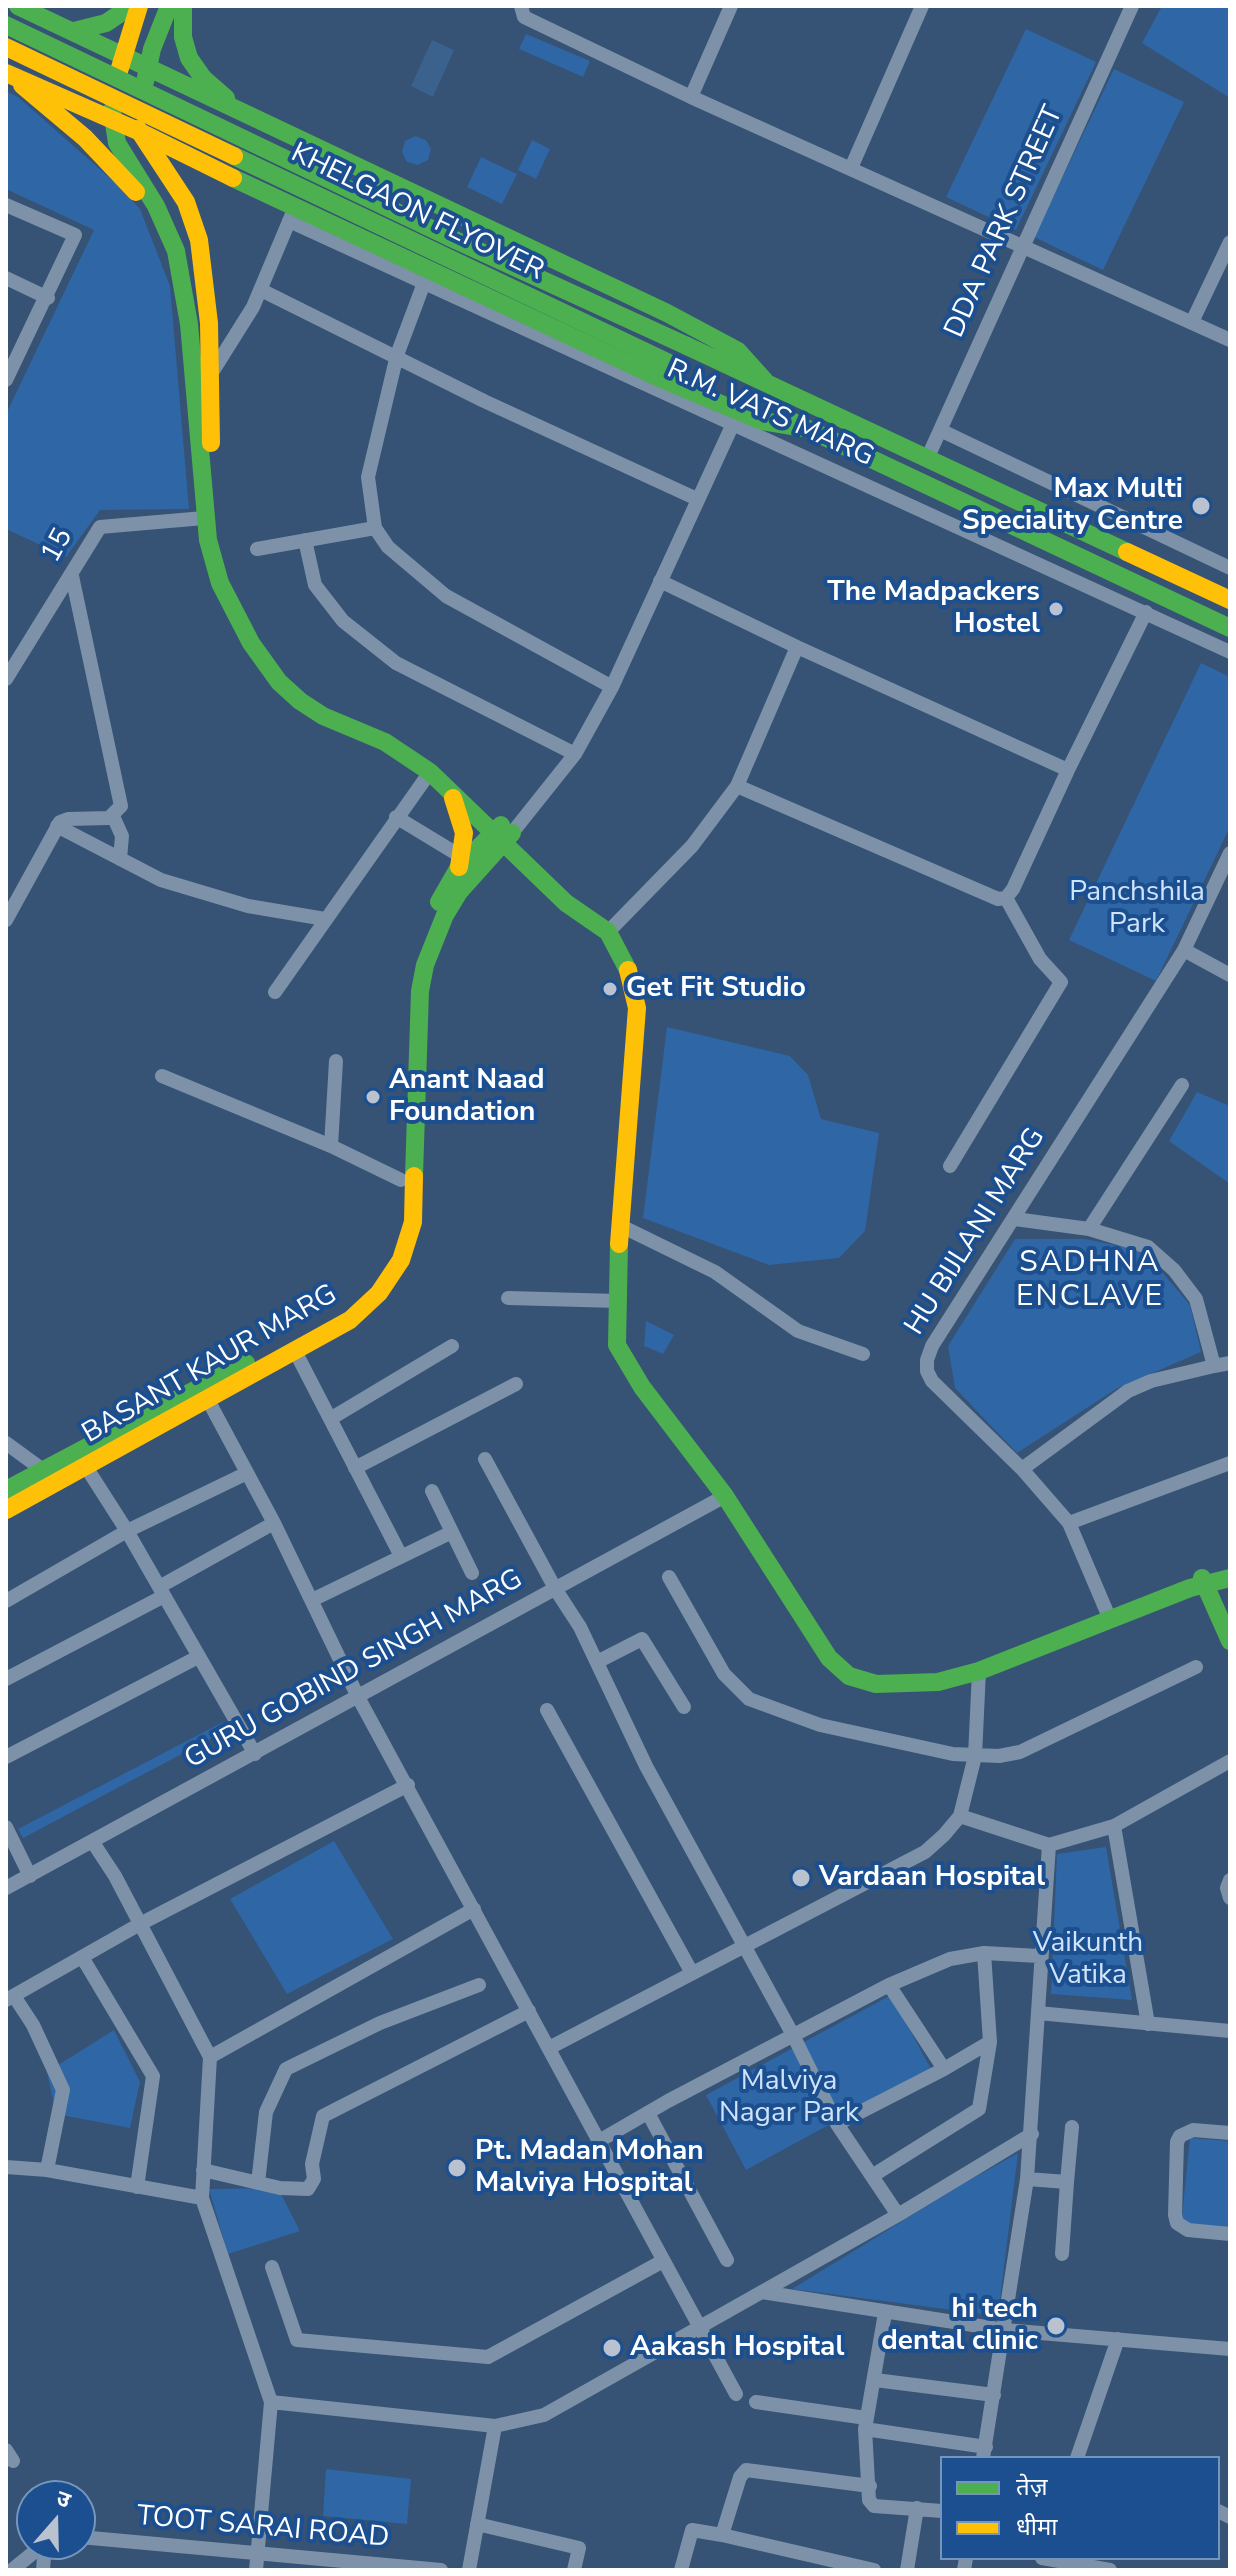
<!DOCTYPE html>
<html>
<head>
<meta charset="utf-8">
<style>
	body { margin:0 }
	#map { position:relative; width:1236px; height:2576px; overflow:hidden; background:#365274; font-family:"Nunito Sans","Noto Sans Devanagari",sans-serif }
	canvas { display:block }
	.frame { position:absolute; inset:0; border:8px solid #fff; pointer-events:none }
	.legend { position:absolute; left:940px; top:2456px; width:280px; height:104px; box-sizing:border-box; background:#1b4f8f; border:2px solid #7695bc; margin:0; padding:10px 14px; list-style:none; font-size:24px; color:#fff }
	.legend li { display:flex; align-items:center; gap:16px; height:40px }
	.legend b { width:40px; border:2px solid #7695bc }
	.north { position:absolute; left:16px; top:2480px; width:80px; height:80px; box-sizing:border-box; background:#1b4f8f; border:2px solid #7695bc; border-radius:50%; rotate:20deg; font-size:22px; font-weight:700; line-height:32px; text-align:center; color:#fff }
	.north::after { content:''; display:block; margin:auto; width:28px; height:36px; background:#b9c2ce; clip-path:polygon(50% 0,100% 100%,50% 72%,0 100%) }
</style>
</head>
<body>
<div id="map">
<canvas width="1236" height="2576"></canvas>
<div class="frame"></div>
<ul class="legend">
<li><b style="height:10px;background:#4caf50"></b>तेज़</li>
<li><b style="height:10px;background:#ffc107"></b>धीमा</li>
</ul>
<div class="north">उ</div>
</div>
<script>
const c = document.querySelector('canvas').getContext('2d');
c.lineJoin = 'round';
function fillPath(path, color) {
  c.fillStyle = color;
  c.fill(path, 'evenodd');
}
function poly(rows) {
  const path = new Path2D();
  for (const r of rows) {
    path.moveTo(r[0], r[1]);
    for (let i = 2; i < r.length; i += 2) path.lineTo(r[i], r[i + 1]);
  }
  return path;
}
function trace(path, color, width, dash) {
  c.strokeStyle = color;
  c.lineWidth = width;
  c.lineCap = dash ? 'butt' : 'round';
  c.setLineDash(dash || []);
  c.stroke(path);
}
function write(font, color, halo, rows, align = 'center') {
  c.font = font + ' "Nunito Sans",sans-serif';
  c.lineWidth = 8;
  c.setLineDash([]);
  c.textBaseline = 'middle';
  c.strokeStyle = halo;
  c.fillStyle = color;
  for (const [text, x, y, turn = 0] of rows) {
    c.save();
    c.translate(x, y);
    c.rotate((+turn || 0) * Math.PI / 180);
    c.textAlign = isNaN(turn) ? turn : align;
    if (halo) c.strokeText(text, 0, 0);
    c.fillText(text, 0, 0);
    c.restore();
  }
}
fillPath(poly([
	[1162,6,1230,6,1230,98,1142,43],
	[1026,29,1096,62,1016,230,946,197],
	[526,34,590,61,583,77,519,49],
	[1114,69,1184,102,1103,270,1034,237],
	[6,91,18,97,120,187,140,209,170,286,189,509,100,510,66,557,6,529,6,414,94,230,6,189],
	[415,136,426,140,431,149,428,160,418,165,407,162,402,152,405,141],
	[532,140,550,149,536,179,518,170],
	[481,157,517,174,502,204,467,187],
	[1201,663,1230,677,1230,827,1156,981,1069,940],
	[667,1027,790,1056,808,1075,821,1119,879,1133,865,1231,839,1258,769,1265,643,1218],
	[1197,1092,1230,1106,1230,1184,1169,1141],
	[1015,1239,1085,1239,1144,1251,1190,1305,1201,1352,1116,1389,1017,1453,955,1388,948,1346],
	[646,1321,674,1335,663,1354,644,1346],
	[223,1722,227,1730,23,1838,18,1829],
	[334,1841,393,1939,287,1994,230,1899],
	[1106,1847,1132,2000,1051,1994,1057,1854],
	[891,1995,931,2069,746,2170,706,2095],
	[114,2030,140,2082,130,2128,56,2114,47,2072],
	[1190,2138,1230,2141,1230,2229,1181,2226],
	[1018,2153,998,2316,792,2289,961,2185],
	[278,2188,300,2231,228,2254,209,2189],
	[326,2469,411,2479,407,2524,323,2516]
]), '#2f66a5');
fillPath(poly([
	[432,40,454,50,433,97,411,86]
]), '#3b618d');
trace(poly([
	[521,6,524,17,691,97,1230,340],
	[691,97,731,6],
	[851,168,922,6],
	[6,205,75,235,6,380],
	[289,221,1230,652],
	[6,278,48,298],
	[424,283,397,355,368,477,375,528,388,547,446,596,612,687],
	[261,290,484,401,697,499],
	[1192,322,1230,242],
	[211,374,253,307,293,212],
	[940,430,1230,568],
	[927,459,1132,6],
	[305,540,315,585,343,621,396,663,575,754],
	[257,549,375,528],
	[660,581,797,647],
	[6,679,100,527,204,518],
	[737,786,998,899,1006,898,1013,889,1068,770],
	[113,816,122,836,120,859],
	[396,817,462,857],
	[57,826,161,880,248,906,325,919],
	[512,833,575,754,612,687,732,426],
	[6,920,60,822,68,819,109,818,121,806,72,576],
	[608,932,692,846,737,786,797,647,1068,770,1146,612],
	[1184,950,1230,975],
	[275,992,430,772],
	[162,1076,331,1146,401,1180],
	[331,1146,336,1061],
	[950,1166,1061,982,1040,959,1006,898],
	[1015,1219,1089,1229,1148,1247,1174,1270,1196,1299,1214,1366,1230,1363],
	[619,1225,715,1272,798,1331,863,1354],
	[1089,1229,1182,1085],
	[508,1298,618,1301],
	[295,1351,401,1556],
	[208,1400,274,1523,358,1697,736,2394],
	[330,1419,452,1346],
	[6,1443,47,1473],
	[81,1459,127,1531,255,1754],
	[485,1459,556,1590,580,1627,646,1766,793,2035,837,2124,898,2215],
	[355,1468,516,1384],
	[1022,1469,1128,1391,1151,1381,1214,1366],
	[432,1491,472,1573],
	[1069,1523,1230,1463],
	[669,1577,724,1674,749,1699,820,1725,953,1754,999,1756,1020,1752,1196,1667],
	[159,1587,274,1523],
	[312,1600,450,1533],
	[6,1601,127,1531,245,1474],
	[1109,1617,1069,1523,1022,1469,932,1381,927,1371,927,1360,932,1346,1184,950,1230,853],
	[597,1662,642,1639,684,1707],
	[6,1679,164,1596],
	[547,1710,692,1973],
	[6,1757,198,1657],
	[960,1816,1049,1845,1114,1826,1230,1761],
	[1114,1826,1148,2024],
	[6,1827,30,1876],
	[92,1841,115,1876,210,2057,202,2198,271,2402,256,2570],
	[1230,1880,1227,1888,1230,1898],
	[6,1888,725,1496],
	[82,1957,153,2076,137,2187],
	[14,1996,33,2025,63,2090,47,2170],
	[6,2000,140,1924,408,1785],
	[1038,2013,1230,2031],
	[549,2048,925,1852,944,1835,960,1816,975,1756,979,1671],
	[210,2057,474,1909],
	[944,2069,990,2042,984,1953],
	[648,2113,727,2260],
	[837,2124,944,2069,889,1985],
	[1230,2133,1193,2130,1180,2136,1177,2142,1175,2215,1177,2223,1188,2230,1230,2234],
	[599,2141,668,2101,889,1985,950,1959,984,1953,1039,1956],
	[6,2167,47,2170,202,2198],
	[203,2170,280,2188,308,2189,314,2179,312,2164,323,2116,529,2011],
	[872,2176,979,2109,990,2042],
	[1027,2179,1067,2182,1072,2127],
	[258,2183,266,2112,286,2069,380,2023,479,1985],
	[1062,2254,1067,2182],
	[272,2267,297,2340,488,2357,663,2261],
	[762,2292,1005,2330,1230,2349],
	[885,2313,865,2429,869,2500,874,2506,942,2511],
	[875,2380,994,2395],
	[271,2402,495,2426,544,2415,898,2215,1032,2134],
	[756,2402,866,2418],
	[865,2429,986,2447],
	[6,2450,13,2461],
	[983,2458,1027,2179,1049,1845],
	[1077,2458,1118,2339],
	[870,2486,746,2470,740,2477,722,2535,874,2570],
	[1218,2511,1230,2517],
	[477,2524,579,2548,574,2570],
	[80,2537,441,2570],
	[1042,2558,1110,2570],
	[12,2570,44,2544],
	[43,2570,45,2544],
	[469,2570,495,2426],
	[681,2570,692,2530,722,2535],
	[907,2570,917,2508],
	[964,2570,966,2558]
]), '#7d92a8', 14);
trace(poly([
	[18,6,667,313,738,351,765,381],
	[183,6,183,37,189,58,203,78,226,98],
	[74,31,106,23,131,6],
	[145,82,152,49,169,6],
	[112,110,117,143,156,206,176,251,189,324,208,540,220,583,251,643,279,682,300,701,323,716,385,742,430,772,566,903,608,932,628,970],
	[233,178,666,381,762,421,804,428],
	[687,346,1127,552],
	[791,421,1230,628],
	[439,902,459,867,501,825],
	[414,1176,420,991,425,965,445,915,459,892,512,833],
	[619,1244,617,1345,642,1387,725,1496,829,1658,849,1676,876,1684,938,1682,979,1671,1190,1588,1230,1578],
	[6,1490,246,1363],
	[1202,1578,1230,1641]
]), '#4caf50', 18);
trace(poly([
	[119,71,139,6],
	[6,73,138,131,233,178],
	[22,85,85,138,136,192],
	[138,129,186,202,199,240,209,323,211,443],
	[1127,552,1230,600],
	[453,798,464,833,459,867],
	[619,1244,637,1008,628,970],
	[6,1510,350,1320,379,1293,401,1260,413,1222,414,1176]
]), '#ffc107', 18);
trace(poly([
	[6,25,453,239,687,346],
	[234,156,673,365]
]), '#4caf50', 18);
trace(poly([
	[6,47,234,156]
]), '#ffc107', 18);
for (const [x, y, r, color] of [
	[1201,506,10,"#b9c2ce"],
	[1056,609,8,"#b9c2ce"],
	[610,989,8,"#b9c2ce"],
	[373,1097,8,"#b9c2ce"],
	[801,1878,10,"#b9c2ce"],
	[457,2168,10,"#b9c2ce"],
	[1056,2326,10,"#b9c2ce"],
	[612,2348,10,"#b9c2ce"]
]) {
  const dot = new Path2D();
  dot.arc(x, y, r, 0, 2 * Math.PI);
  c.fillStyle = color;
  c.fill(dot);
  trace(dot, '#1b4f8f', 3);
}
write('28px', '#fff', '#1b4f8f', [
	["KHELGAON FLYOVER",417,213,26],
	["DDA PARK STREET",1005,222,-66],
	["R.M. VATS MARG",770,414,24],
	["15",58,546,-61],
	["HU BIJLANI MARG",976,1232,-58],
	["BASANT KAUR MARG",210,1365,-30],
	["GURU GOBIND SINGH MARG",354,1670,-29],
	["TOOT SARAI ROAD",263,2528,5]
]);
write('bold 28px', '#fff', '#1b4f8f', [
	["Max Multi",1183,490,"right"],
	["Speciality Centre",1183,522,"right"],
	["The Madpackers",1040,593,"right"],
	["Hostel",1040,625,"right"],
	["Get Fit Studio",626,989],
	["Anant Naad",389,1081],
	["Foundation",389,1113],
	["Vardaan Hospital",819,1878],
	["Pt. Madan Mohan",475,2152],
	["Malviya Hospital",475,2184],
	["hi tech",1038,2310,"right"],
	["dental clinic",1038,2342,"right"],
	["Aakash Hospital",630,2348]
], 'left');
write('28px', '#cfe3fa', '#1b4f8f', [
	["Panchshila",1137,893],
	["Park",1137,925],
	["Vaikunth",1088,1944],
	["Vatika",1088,1976],
	["Malviya",789,2082],
	["Nagar Park",789,2114]
]);
c.letterSpacing = '2px';
write('30px', '#fff', '#1b4f8f', [
	["SADHNA",1090,1264],
	["ENCLAVE",1090,1298]
]);
c.letterSpacing = '0px';
</script>
</body>
</html>
